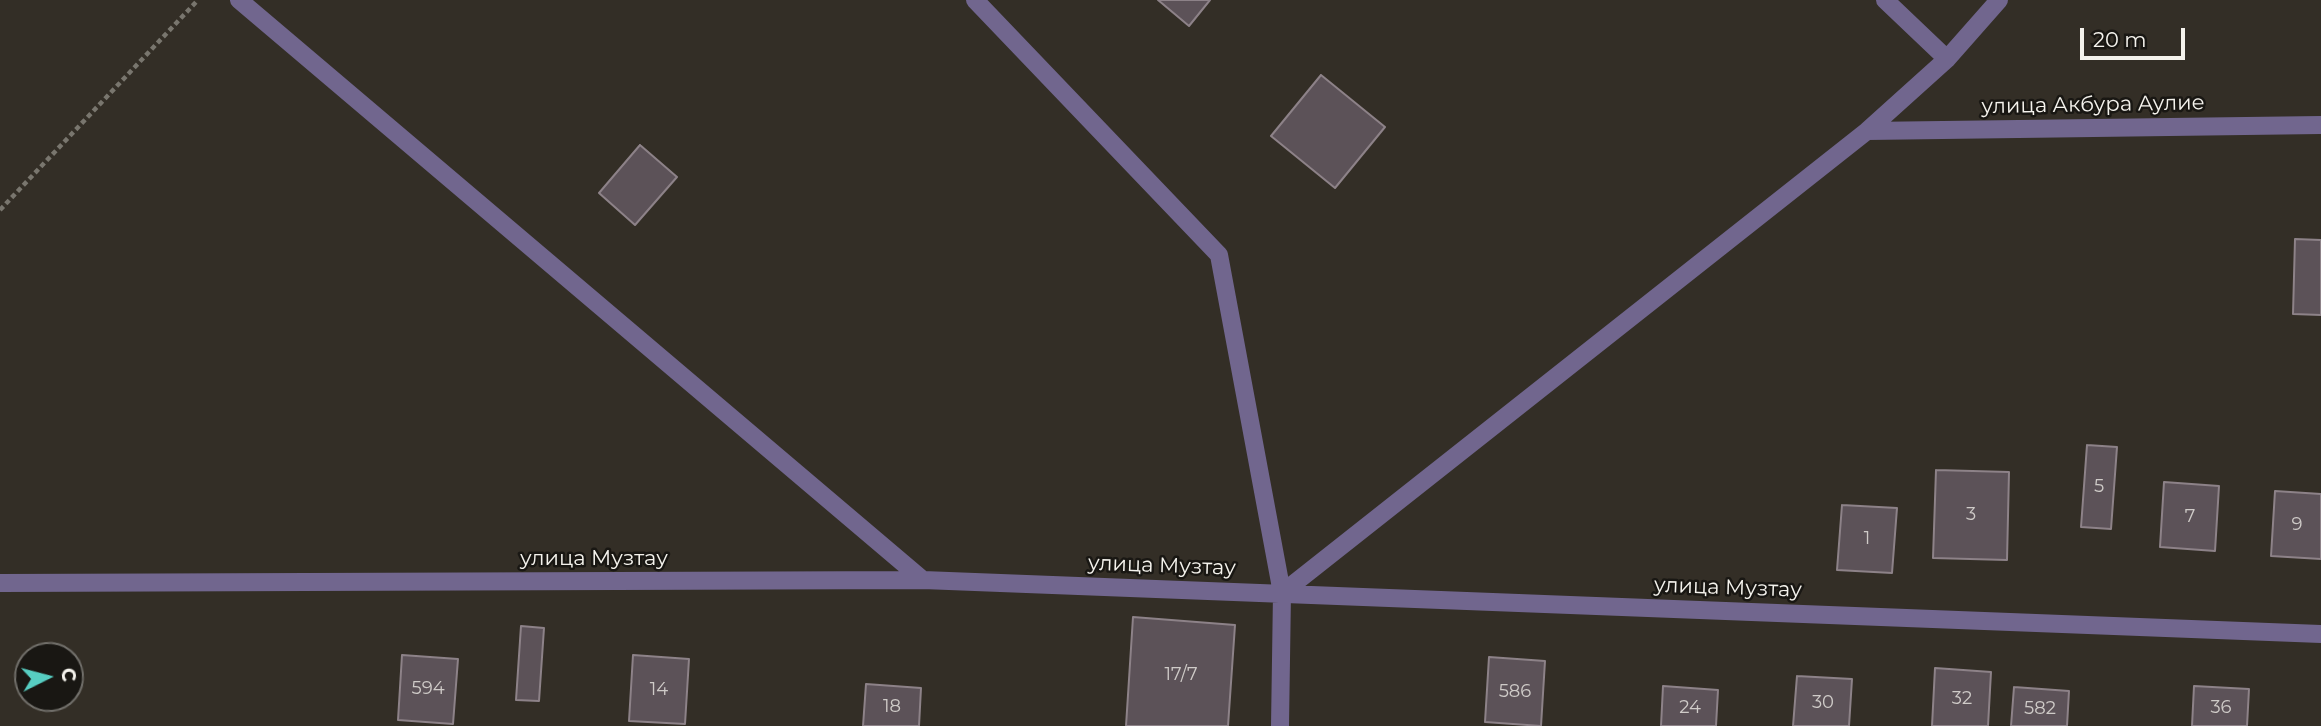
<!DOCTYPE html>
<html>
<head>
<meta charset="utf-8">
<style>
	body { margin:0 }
	#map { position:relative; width:2321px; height:726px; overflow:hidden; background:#332e26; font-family:Montserrat,sans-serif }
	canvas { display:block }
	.north { position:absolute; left:14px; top:642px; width:70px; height:70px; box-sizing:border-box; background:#191713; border:2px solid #716f6a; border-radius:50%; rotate:84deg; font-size:19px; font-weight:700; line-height:28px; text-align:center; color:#f5f3ed }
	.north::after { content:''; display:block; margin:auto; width:24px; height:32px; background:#57cec2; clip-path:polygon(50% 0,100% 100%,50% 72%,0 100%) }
	.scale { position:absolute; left:2080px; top:28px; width:105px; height:32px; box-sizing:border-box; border:4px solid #f5f3ed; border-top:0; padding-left:9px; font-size:21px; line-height:24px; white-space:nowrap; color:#f5f3ed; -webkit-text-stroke:5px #191713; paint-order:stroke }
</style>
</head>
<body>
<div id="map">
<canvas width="2321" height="726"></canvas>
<div class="north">С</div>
<div class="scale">20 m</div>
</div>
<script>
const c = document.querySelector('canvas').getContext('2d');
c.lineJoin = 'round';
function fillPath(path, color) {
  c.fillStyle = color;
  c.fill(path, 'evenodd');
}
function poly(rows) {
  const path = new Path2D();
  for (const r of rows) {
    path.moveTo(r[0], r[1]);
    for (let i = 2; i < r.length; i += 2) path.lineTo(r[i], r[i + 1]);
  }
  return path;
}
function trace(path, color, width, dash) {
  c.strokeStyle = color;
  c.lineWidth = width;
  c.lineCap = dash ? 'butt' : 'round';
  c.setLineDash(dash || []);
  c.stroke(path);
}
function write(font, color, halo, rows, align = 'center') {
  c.font = font + ' Montserrat,sans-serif';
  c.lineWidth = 5;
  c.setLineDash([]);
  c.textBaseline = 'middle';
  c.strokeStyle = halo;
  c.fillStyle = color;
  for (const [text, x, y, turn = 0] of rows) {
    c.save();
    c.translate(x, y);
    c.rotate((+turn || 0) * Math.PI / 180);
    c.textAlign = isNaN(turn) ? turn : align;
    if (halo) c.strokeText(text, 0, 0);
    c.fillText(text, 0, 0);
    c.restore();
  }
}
const building = poly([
	[1158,0,1210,0,1189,26,1158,0],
	[1321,75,1385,127,1335,188,1271,136,1321,75],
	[640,145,677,177,635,225,599,193,640,145],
	[2295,239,2321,240,2321,315,2293,314,2295,239],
	[2087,445,2117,447,2111,529,2081,527,2087,445],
	[1936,470,2009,472,2007,560,1933,558,1936,470],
	[2164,482,2219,486,2215,551,2160,547,2164,482],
	[2275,491,2321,494,2321,559,2271,556,2275,491],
	[1842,505,1897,508,1892,573,1837,570,1842,505],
	[1133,617,1235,625,1228,726,1126,726,1133,617],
	[521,626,544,628,539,701,516,700,521,626],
	[402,655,458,659,453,724,398,720,402,655],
	[633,655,689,659,685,724,629,721,633,655],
	[1489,657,1545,661,1541,726,1485,722,1489,657],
	[1935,668,1991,672,1988,726,1932,726,1935,668],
	[1797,676,1852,679,1849,726,1793,726,1797,676],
	[866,684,921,688,919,726,863,726,866,684],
	[1663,686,1718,690,1716,726,1661,726,1663,686],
	[2194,686,2249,689,2247,726,2192,726,2194,686],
	[2014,687,2069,691,2067,726,2011,726,2014,687]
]);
fillPath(building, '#5c5258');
trace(building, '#8d8288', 2);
trace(poly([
	[0,210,198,0]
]), '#79766e', 4.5, [5, 3.5]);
trace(poly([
	[239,0,923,580],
	[975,0,1219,255,1282,593,1280,726],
	[1885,0,1947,59],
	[1867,131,2321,125],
	[0,583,923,580,2321,634],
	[1282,593,1867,131,1947,59,1999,0]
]), '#71668e', 18);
write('18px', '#cfcbc8', null, [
	["5",2099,487],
	["3",1971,515],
	["7",2190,517],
	["9",2297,525],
	["1",1867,539],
	["17/7",1181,675],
	["594",428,689],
	["14",659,690],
	["586",1515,692],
	["32",1962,699],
	["30",1823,703],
	["18",892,707],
	["24",1690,708],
	["36",2221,708],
	["582",2040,709]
]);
write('21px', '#f5f3ed', '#191713', [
	["улица Акбура Аулие",2093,105,-1],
	["улица Музтау",594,559],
	["улица Музтау",1162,566,2],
	["улица Музтау",1728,588,2]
]);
</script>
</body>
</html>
